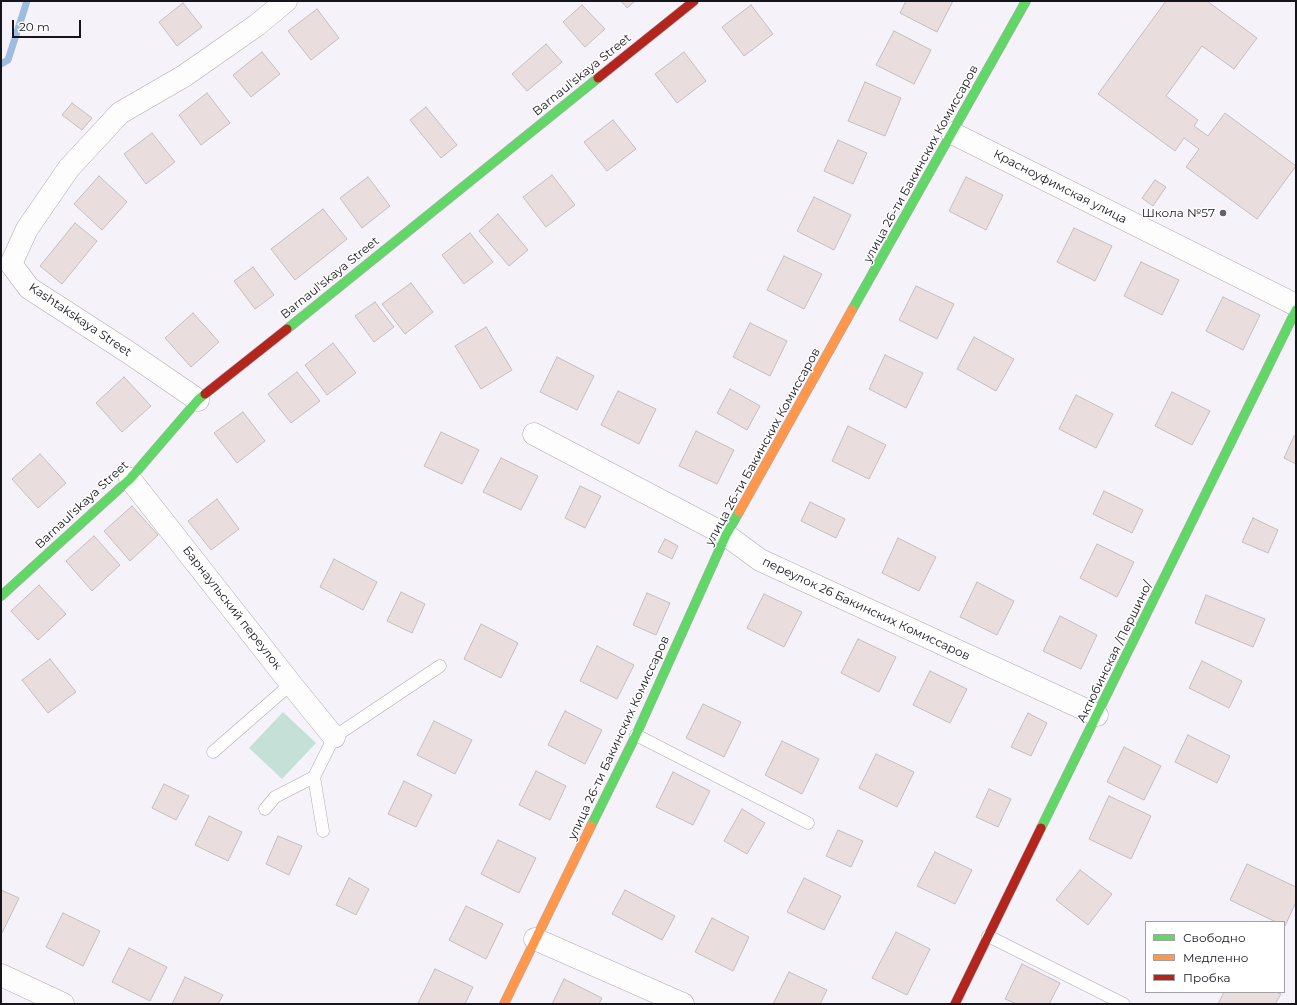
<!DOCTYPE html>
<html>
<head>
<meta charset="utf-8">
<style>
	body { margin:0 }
	#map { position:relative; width:1297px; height:1005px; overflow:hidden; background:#f5f2fa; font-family:Montserrat,sans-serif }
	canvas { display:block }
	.frame { position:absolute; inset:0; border:2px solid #17151c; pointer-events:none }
	.legend { position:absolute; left:1145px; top:921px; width:140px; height:72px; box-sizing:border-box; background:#fff; border:1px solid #a2a1a4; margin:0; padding:5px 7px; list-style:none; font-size:12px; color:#17151c }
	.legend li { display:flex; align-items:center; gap:8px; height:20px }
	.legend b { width:20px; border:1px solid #a2a1a4 }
	.scale { position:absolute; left:12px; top:20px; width:69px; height:18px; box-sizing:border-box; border:2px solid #17151c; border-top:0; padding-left:5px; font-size:12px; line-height:14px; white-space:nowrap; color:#17151c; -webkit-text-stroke:3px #fff; paint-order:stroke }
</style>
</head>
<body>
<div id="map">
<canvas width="1297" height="1005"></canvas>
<div class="frame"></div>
<ul class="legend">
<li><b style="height:5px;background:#63d668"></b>Свободно</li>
<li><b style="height:5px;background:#ff974d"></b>Медленно</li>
<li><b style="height:5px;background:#b3261e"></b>Пробка</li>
</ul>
<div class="scale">20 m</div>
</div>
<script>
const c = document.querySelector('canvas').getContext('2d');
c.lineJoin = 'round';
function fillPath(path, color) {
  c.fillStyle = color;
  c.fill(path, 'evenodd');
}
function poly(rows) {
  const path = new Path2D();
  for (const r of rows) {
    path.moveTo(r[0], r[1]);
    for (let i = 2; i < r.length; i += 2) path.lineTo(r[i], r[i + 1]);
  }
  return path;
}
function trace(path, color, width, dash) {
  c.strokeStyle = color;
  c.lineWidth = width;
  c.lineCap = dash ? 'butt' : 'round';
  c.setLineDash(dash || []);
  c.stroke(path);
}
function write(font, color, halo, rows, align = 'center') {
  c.font = font + ' Montserrat,sans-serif';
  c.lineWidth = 3;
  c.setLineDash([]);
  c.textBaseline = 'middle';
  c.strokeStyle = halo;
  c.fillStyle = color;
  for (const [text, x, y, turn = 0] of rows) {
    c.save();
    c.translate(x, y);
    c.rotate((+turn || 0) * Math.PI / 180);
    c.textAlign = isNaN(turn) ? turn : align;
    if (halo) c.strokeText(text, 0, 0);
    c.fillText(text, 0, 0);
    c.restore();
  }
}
fillPath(poly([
	[283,712,316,743,282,779,249,748]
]), '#c5e1d7');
trace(poly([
	[1,64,8,60,27,1]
]), '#9ebcde', 7);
const building = poly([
	[621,1,635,1,627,8,621,1],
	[906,1,953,1,937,32,900,13,906,1],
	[1166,1,1207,1,1257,38,1234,69,1202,46,1166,96,1198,120,1194,126,1208,136,1225,113,1296,166,1257,219,1186,167,1199,149,1184,138,1175,151,1098,94,1166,1],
	[183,3,202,27,177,46,159,22,183,3],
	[582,5,605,29,585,47,563,22,582,5],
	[751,5,773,34,744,56,722,27,751,5],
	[317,9,339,38,311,60,288,31,317,9],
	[894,31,931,50,914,84,876,65,894,31],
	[546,44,562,62,527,91,512,74,546,44],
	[262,52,280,74,251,97,233,75,262,52],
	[684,52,706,81,677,103,655,74,684,52],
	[865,82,901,98,885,136,848,121,865,82],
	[207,93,230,123,201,145,179,115,207,93],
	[72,103,92,118,82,130,62,115,72,103],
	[426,107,457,145,441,158,410,120,426,107],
	[613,120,636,149,607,171,584,142,613,120],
	[152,133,175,162,146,184,124,154,152,133],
	[838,140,867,153,853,184,824,171,838,140],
	[552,175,575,205,546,227,523,197,552,175],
	[99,176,127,202,102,230,74,204,99,176],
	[368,177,390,206,362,228,340,198,368,177],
	[966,177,1003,195,986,230,949,211,966,177],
	[1155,180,1166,187,1153,206,1142,198,1155,180],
	[814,197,851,215,834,250,797,231,814,197],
	[323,209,347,239,295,280,271,249,323,209],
	[498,214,528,250,509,266,479,231,498,214],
	[75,223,97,241,62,284,40,266,75,223],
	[1074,228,1112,246,1095,281,1057,262,1074,228],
	[470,233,493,262,464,284,442,255,470,233],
	[784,256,822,274,804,309,767,290,784,256],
	[1141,262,1179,280,1162,315,1124,296,1141,262],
	[253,267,274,295,255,309,234,281,253,267],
	[411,283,433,312,405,334,382,304,411,283],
	[916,286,954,304,937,339,899,320,916,286],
	[1223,297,1260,315,1243,350,1206,331,1223,297],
	[375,302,394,327,374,342,355,316,375,302],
	[193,313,219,342,191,367,165,338,193,313],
	[750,323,787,341,770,376,733,357,750,323],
	[486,327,512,370,481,389,455,346,486,327],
	[974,337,1014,359,996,391,957,369,974,337],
	[333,343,356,373,327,395,305,365,333,343],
	[885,355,923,373,906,408,869,389,885,355],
	[557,357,594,376,577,410,540,392,557,357],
	[297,372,320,401,291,423,268,394,297,372],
	[124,377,151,406,122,432,96,403,124,377],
	[730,389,760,406,747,430,717,413,730,389],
	[618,391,656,409,639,444,601,425,618,391],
	[1172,392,1210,411,1192,445,1155,426,1172,392],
	[1076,395,1113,414,1096,448,1059,429,1076,395],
	[243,412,265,441,237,463,214,433,243,412],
	[848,426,886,445,869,479,832,461,848,426],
	[696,431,734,450,717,484,679,466,696,431],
	[441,432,479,450,462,484,424,466,441,432],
	[1294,436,1296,437,1296,464,1284,458,1294,436],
	[40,454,66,483,38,508,12,479,40,454],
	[501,458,538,476,521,510,483,492,501,458],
	[580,486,601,496,585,528,565,518,580,486],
	[1104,491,1143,510,1132,533,1093,514,1104,491],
	[217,499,239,529,211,550,188,521,217,499],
	[810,502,845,519,836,538,801,521,810,502],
	[132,506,158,535,130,561,104,531,132,506],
	[1253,518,1278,530,1268,553,1242,542,1253,518],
	[94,536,120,565,92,591,66,561,94,536],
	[898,538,936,557,919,591,882,573,898,538],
	[665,539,678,546,672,559,658,552,665,539],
	[1097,544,1134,562,1117,597,1080,578,1097,544],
	[334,559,377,582,363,610,320,587,334,559],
	[977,582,1014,601,997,635,960,617,977,582],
	[39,585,66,614,38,640,11,611,39,585],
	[401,592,425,604,412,633,387,621,401,592],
	[647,593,670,603,656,635,633,625,647,593],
	[764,594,802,612,784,647,747,628,764,594],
	[1206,595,1265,619,1253,647,1195,623,1206,595],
	[1060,616,1097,635,1081,669,1043,651,1060,616],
	[481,624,518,643,501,678,464,659,481,624],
	[858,639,896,657,879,692,841,673,858,639],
	[597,646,634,665,617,699,580,681,597,646],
	[50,659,76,692,48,713,22,680,50,659],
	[1202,661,1242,681,1229,708,1189,688,1202,661],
	[930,671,967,689,950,723,913,705,930,671],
	[703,704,741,722,724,757,686,738,703,704],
	[565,711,602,730,585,764,548,745,565,711],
	[1028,713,1047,723,1031,756,1011,747,1028,713],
	[434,721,472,740,455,774,417,755,434,721],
	[1188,735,1230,756,1217,783,1175,762,1188,735],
	[782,741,819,759,802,794,765,775,782,741],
	[1124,747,1161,766,1144,800,1107,782,1124,747],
	[876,754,914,772,897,807,859,788,876,754],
	[536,771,566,786,550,820,519,805,536,771],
	[673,772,710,791,693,825,656,807,673,772],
	[404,781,432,795,416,827,388,814,404,781],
	[164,784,189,796,176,820,152,808,164,784],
	[989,789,1011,799,998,827,976,817,989,789],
	[1109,796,1151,816,1131,859,1089,839,1109,796],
	[742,809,765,823,747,854,724,841,742,809],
	[209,816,242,832,228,861,195,845,209,816],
	[838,830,863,841,851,867,826,856,838,830],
	[278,836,302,846,289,875,266,864,278,836],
	[498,840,536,858,519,893,481,874,498,840],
	[935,852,972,870,955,904,917,886,935,852],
	[1247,864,1296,887,1296,902,1285,926,1284,922,1276,922,1230,900,1247,864],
	[1080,870,1112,894,1088,925,1056,900,1080,870],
	[349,878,369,889,356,915,336,905,349,878],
	[804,878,841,896,824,930,787,912,804,878],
	[1,890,19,898,2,933,1,932,1,890],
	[625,890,675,916,662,940,612,914,625,890],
	[466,906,503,924,486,959,449,940,466,906],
	[63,913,100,931,83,966,46,947,63,913],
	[712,918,749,937,733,971,695,952,712,918],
	[896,932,930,949,907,995,872,978,896,932],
	[129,948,167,967,150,1001,112,982,129,948],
	[1022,964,1060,983,1049,1004,1017,1004,1005,999,1022,964],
	[435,969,473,987,465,1004,420,1004,418,1003,435,969],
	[789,972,827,990,820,1004,773,1004,789,972],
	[185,977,223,995,218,1004,172,1004,185,977],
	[564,979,602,998,599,1004,552,1004,564,979],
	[1224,992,1276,992,1281,994,1275,1004,1218,1004,1224,992]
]);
fillPath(building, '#e9dedd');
trace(building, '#c3bdbf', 1);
const lane = poly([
	[636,735,808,823],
	[213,752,291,684],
	[265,809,275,797,314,777],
	[323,831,314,777,334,737,440,666],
	[988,936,1124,1004]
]);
const street = poly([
	[952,133,1296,305],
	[198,400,128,352,29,288,11,264,27,229,69,168,120,113,184,76,257,25,286,1],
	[534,434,726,535,760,560,1097,715],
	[130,479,291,684,334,737],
	[535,939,683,1004],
	[1,975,63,1004]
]);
const fast = poly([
	[852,310,1026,1],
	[287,329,598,78],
	[1,596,130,479,198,400,205,394],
	[591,826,636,735,726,535,739,512],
	[1041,828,1296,310]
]);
const slow = poly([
	[739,512,852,310],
	[504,1004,591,826]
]);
const jam = poly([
	[598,78,694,1],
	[205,394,287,329],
	[955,1004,1041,828]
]);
trace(lane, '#afacb4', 13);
trace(street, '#afacb4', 23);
trace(fast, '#afacb4', 10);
trace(slow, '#afacb4', 10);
trace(jam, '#afacb4', 10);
trace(lane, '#fefdfe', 12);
trace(street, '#fefdfe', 22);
trace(fast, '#63d668', 9);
trace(slow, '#ff974d', 9);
trace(jam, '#b3261e', 9);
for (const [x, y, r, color] of [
	[1223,213,4,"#65626a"]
]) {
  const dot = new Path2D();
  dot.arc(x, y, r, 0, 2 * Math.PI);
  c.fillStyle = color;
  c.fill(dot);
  trace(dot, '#fff', 1.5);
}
write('12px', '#17151c', '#fff', [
	["Barnaul'skaya Street",582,75,-39],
	["улица 26-ти Бакинских Комиссаров",921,164,-61],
	["Красноуфимская улица",1060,187,27],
	["Barnaul'skaya Street",330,278,-39],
	["Kashtakskaya Street",80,320,34],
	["улица 26-ти Бакинских Комиссаров",763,447,-61],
	["Barnaul'skaya Street",82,505,-43],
	["Барнаульский переулок",232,608,52],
	["переулок 26 Бакинских Комиссаров",866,609,25],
	["Актюбинская /Першино/",1115,652,-64],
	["улица 26-ти Бакинских Комиссаров",619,738,-65]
]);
write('12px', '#17151c', '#fff', [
	["Школа №57",1215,213]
], 'right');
</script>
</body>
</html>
